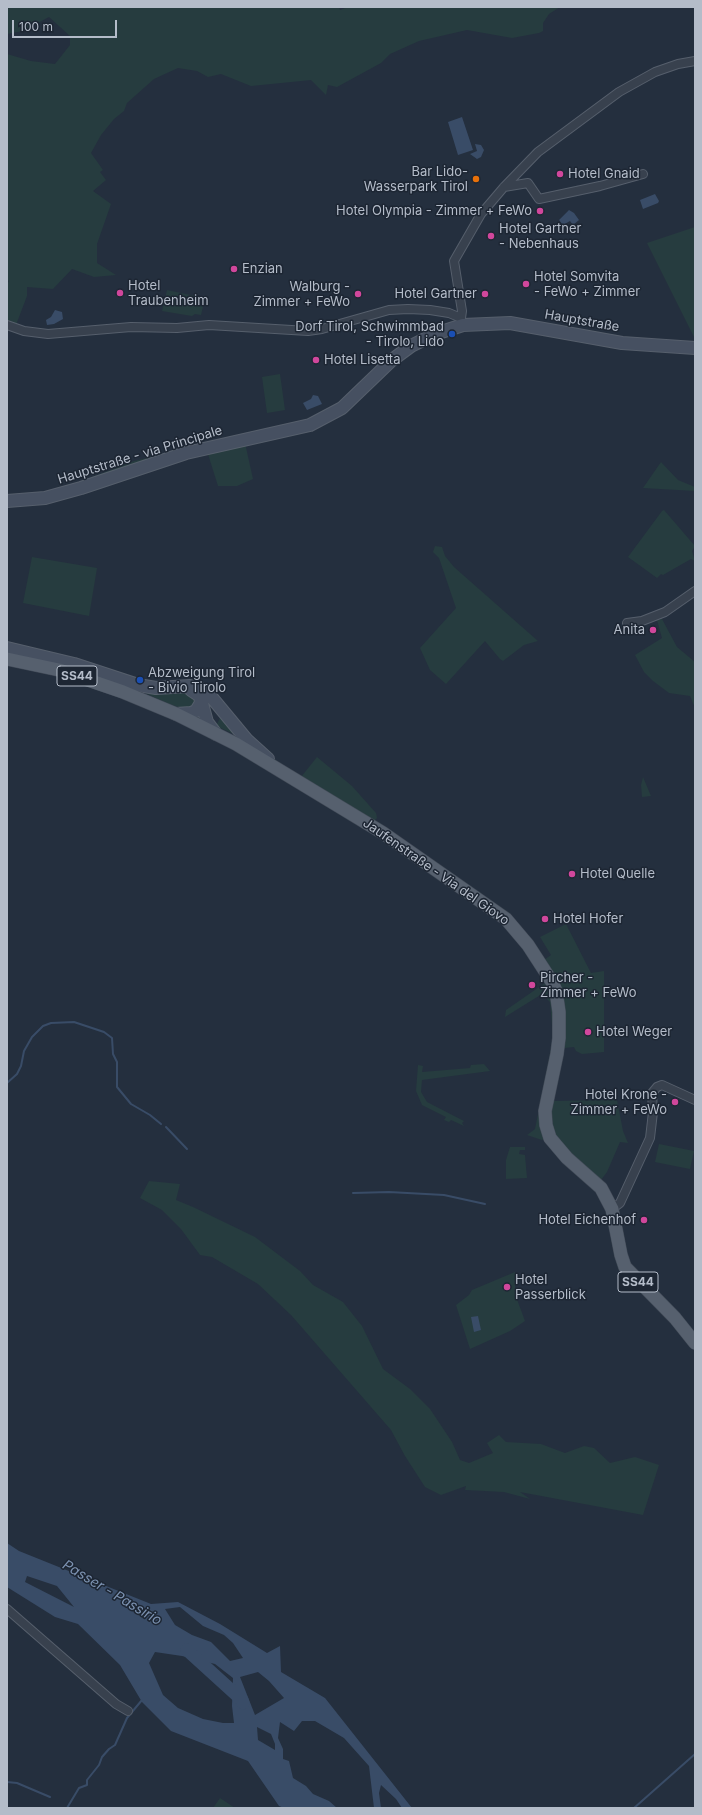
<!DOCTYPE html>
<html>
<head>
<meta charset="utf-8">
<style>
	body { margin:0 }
	#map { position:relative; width:702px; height:1815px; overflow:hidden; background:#242f3e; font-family:Inter,sans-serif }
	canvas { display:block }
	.frame { position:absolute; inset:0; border:8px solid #b4bcc9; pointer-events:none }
	.scale { position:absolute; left:12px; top:20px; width:105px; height:18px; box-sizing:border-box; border:2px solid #b4bcc9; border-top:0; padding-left:5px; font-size:12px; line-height:14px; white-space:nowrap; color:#b4bcc9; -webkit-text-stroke:3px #1d2633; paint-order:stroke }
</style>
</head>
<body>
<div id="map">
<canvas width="702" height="1815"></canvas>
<div class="frame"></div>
<div class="scale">100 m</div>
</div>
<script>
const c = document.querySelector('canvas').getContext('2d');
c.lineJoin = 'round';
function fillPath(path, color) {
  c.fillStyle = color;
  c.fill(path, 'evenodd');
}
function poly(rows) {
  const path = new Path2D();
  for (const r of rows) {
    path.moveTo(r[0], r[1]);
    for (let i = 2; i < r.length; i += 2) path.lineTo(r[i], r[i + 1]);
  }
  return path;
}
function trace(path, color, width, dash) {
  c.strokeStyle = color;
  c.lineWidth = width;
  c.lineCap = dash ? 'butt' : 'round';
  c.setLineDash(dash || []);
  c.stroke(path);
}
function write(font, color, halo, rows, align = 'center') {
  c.font = font + ' Inter,sans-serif';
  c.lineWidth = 3;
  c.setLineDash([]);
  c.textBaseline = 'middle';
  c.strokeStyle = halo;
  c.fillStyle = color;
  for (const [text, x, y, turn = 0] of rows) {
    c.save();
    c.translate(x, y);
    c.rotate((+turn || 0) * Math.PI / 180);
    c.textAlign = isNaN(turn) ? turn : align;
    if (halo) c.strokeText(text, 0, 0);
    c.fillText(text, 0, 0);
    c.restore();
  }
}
fillPath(poly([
	[7,7,339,7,340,10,348,7,560,7,549,14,543,23,543,31,539,33,512,38,467,30,419,41,390,54,381,63,337,87,328,85,326,95,311,80,251,86,221,74,208,77,197,71,178,68,154,79,127,103,124,111,114,119,101,135,91,153,103,170,100,172,106,180,93,191,111,204,97,244,97,263,116,275,94,277,72,269,53,289,27,287,27,296,16,325,7,322,7,284,9,281,7,280,7,54,31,61,55,64,70,45,70,36,49,17,23,31,7,34],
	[695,227,695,339,647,243],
	[167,290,205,298,201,315,195,314,192,316,162,311],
	[280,374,285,410,267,413,262,377],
	[245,443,253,479,237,486,218,486,207,451],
	[151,457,152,461,81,488,79,482,134,461],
	[661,462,678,480,695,487,695,491,643,488],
	[664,510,695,546,692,551,695,561,691,559,663,575,661,574,657,578,628,557,662,511],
	[435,546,442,547,445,556,454,567,538,641,524,645,503,661,500,659,485,641,446,684,430,670,420,648,456,608,439,558,433,552],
	[32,557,97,568,89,616,23,603],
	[662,619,677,647,695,662,695,708,690,696,669,693,653,681,644,672,635,655,662,638,657,620],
	[138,690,150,694,190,692,196,696,195,707,182,708,172,705],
	[221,716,235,733,234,734,216,726],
	[317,757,352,786,376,813,377,818,374,821,301,777],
	[643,777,651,796,642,797,641,785],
	[566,924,591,973,604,971,604,1052,582,1054,576,1051,574,1047,564,1048,562,989,560,982,558,982,544,960,551,955,540,937],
	[545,983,549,988,555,1028,546,1138,542,1140,527,1135,535,1129,553,1038,550,1002,542,994,505,1017,506,1010],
	[484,1064,490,1071,422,1080,421,1092,427,1102,464,1121,462,1123,464,1126,451,1120,449,1122,444,1120,446,1117,422,1105,416,1091,418,1065,423,1066,422,1072,470,1068,471,1065],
	[617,1100,623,1131,628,1143,620,1142,607,1172,601,1180,559,1143,552,1128,550,1116,552,1101],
	[659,1144,694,1151,690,1169,655,1162],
	[510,1147,525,1147,525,1150,520,1150,519,1154,525,1155,527,1178,506,1179,506,1160],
	[149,1181,180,1184,176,1200,193,1207,255,1237,300,1271,313,1285,343,1302,362,1326,383,1369,410,1389,430,1409,452,1442,460,1460,469,1463,493,1453,487,1443,499,1435,506,1442,541,1444,565,1453,584,1446,594,1448,610,1463,635,1457,659,1465,643,1515,520,1492,530,1499,504,1492,465,1490,466,1486,441,1495,425,1487,405,1456,391,1430,291,1315,258,1284,212,1257,200,1255,181,1229,162,1210,140,1198],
	[515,1272,515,1294,525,1321,510,1331,470,1349,456,1305,469,1295,472,1290],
	[220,1798,235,1808,213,1808]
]), '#263c3f');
fillPath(poly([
	[462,117,473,150,458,155,448,122],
	[475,144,481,145,484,150,481,157,477,159,470,154,477,151],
	[655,194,659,201,658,203,643,209,640,200],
	[569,210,574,213,579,220,573,225,570,221,563,225,559,220],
	[55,310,62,312,63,319,54,324,47,325,46,320,51,317],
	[313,395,318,396,322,404,307,410,303,403,311,399],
	[478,1316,481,1330,474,1332,471,1317],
	[7,1543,19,1551,151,1604,178,1602,220,1624,267,1653,280,1646,281,1672,325,1698,412,1808,402,1808,396,1799,381,1785,379,1793,381,1808,374,1808,369,1766,344,1738,315,1721,302,1721,294,1731,280,1722,278,1738,283,1749,283,1759,289,1761,293,1778,306,1786,313,1794,329,1801,337,1808,284,1808,279,1806,248,1761,171,1731,142,1702,120,1665,78,1624,55,1617,7,1587],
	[27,1576,57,1586,74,1607,25,1582],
	[180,1607,203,1626,224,1635,233,1643,243,1658,230,1661,211,1642,192,1635,175,1625,165,1609],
	[155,1652,182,1656,215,1664,233,1678,232,1706,234,1723,223,1723,203,1719,178,1708,163,1695,149,1663],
	[258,1672,269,1681,284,1698,255,1715,240,1677],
	[257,1727,271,1734,275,1744,275,1750,258,1740]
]), '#394c67');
trace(poly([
	[7,1083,17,1074,21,1066,24,1051,32,1037,43,1026,51,1023,74,1022,104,1032,112,1038,113,1054,117,1062,117,1087,131,1104,150,1115,161,1124],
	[166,1127,187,1149],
	[353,1193,389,1192,444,1195,485,1204],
	[7,1782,17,1783,50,1797],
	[67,1808,79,1788,87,1785,87,1780,99,1765,102,1757,109,1749,115,1745,127,1718,142,1700],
	[634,1808,695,1754]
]), '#394c67', 2);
trace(poly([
	[187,1650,242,1700,243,1703]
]), '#394c67', 13);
const street = poly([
	[504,187,528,183,539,199,600,186,643,174],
	[461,318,462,311,454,261,481,214,504,187,538,152,619,92,655,72,678,64,695,61],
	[7,325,24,331,48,334,131,327,177,328,209,325,308,331,322,329,389,310,408,309,430,310,449,313,461,318],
	[627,623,642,621,665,612,695,591],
	[612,1209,620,1203,650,1138,653,1112,652,1093,657,1087,662,1085,695,1100],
	[7,1609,116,1704,128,1711]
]);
const secondary = poly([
	[7,501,45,498,81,488,186,453,310,425,342,408,392,360,411,346,435,334,463,325,510,323,622,343,695,348],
	[7,648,74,664,138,685,156,688,190,686,199,688,213,699,247,740,268,759],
	[191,690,200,696,207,722,216,734],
	[176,714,191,713,196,711,201,703,200,696]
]);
const primary = poly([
	[7,659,59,670,123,692,176,714,236,744,383,833,506,919,528,945,552,982,556,991,559,1012,559,1038,557,1054,545,1111,546,1125,550,1138,567,1158,601,1188,612,1209,621,1255,625,1267,675,1318,695,1343]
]);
trace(street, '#565f6c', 10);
trace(secondary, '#565f6c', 14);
trace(primary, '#414a57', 14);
trace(street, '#38414e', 8);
trace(secondary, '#465061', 12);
trace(primary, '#56606e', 13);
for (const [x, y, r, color] of [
	[560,174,4,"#d1479c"],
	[476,179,4,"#e8710a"],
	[540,211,4,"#d1479c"],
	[491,236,4,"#d1479c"],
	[234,269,4,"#d1479c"],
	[526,284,4,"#d1479c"],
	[120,293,4,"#d1479c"],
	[358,294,4,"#d1479c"],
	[485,294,4,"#d1479c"],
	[452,334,4,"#1a4fb4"],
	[316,360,4,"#d1479c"],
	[653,630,4,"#d1479c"],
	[140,680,4,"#1a4fb4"],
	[572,874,4,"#d1479c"],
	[545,919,4,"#d1479c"],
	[532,985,4,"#d1479c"],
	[588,1032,4,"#d1479c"],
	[675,1102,4,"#d1479c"],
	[644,1220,4,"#d1479c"],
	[507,1287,4,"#d1479c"]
]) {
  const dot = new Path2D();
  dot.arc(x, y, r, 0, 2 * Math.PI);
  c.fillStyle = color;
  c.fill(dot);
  trace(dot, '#1d2633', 1.5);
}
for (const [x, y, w] of [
	[77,676,40],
	[638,1282,40]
]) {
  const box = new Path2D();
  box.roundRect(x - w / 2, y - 10, w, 20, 3);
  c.fillStyle = '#1d2633';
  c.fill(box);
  trace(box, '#b4bcc9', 1);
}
write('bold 12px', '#b4bcc9', null, [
	["SS44",77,676],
	["SS44",638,1282]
]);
write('13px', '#b4bcc9', '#1d2633', [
	["Bar Lido-",468,172,"right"],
	["Wasserpark Tirol",468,187,"right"],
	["Hotel Gnaid",568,174],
	["Hotel Olympia - Zimmer + FeWo",532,211,"right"],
	["Hotel Gartner",499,229],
	["- Nebenhaus",499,244],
	["Enzian",242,269],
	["Hotel Somvita",534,277],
	["- FeWo + Zimmer",534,292],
	["Hotel",128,286],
	["Traubenheim",128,301],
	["Walburg -",350,287,"right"],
	["Zimmer + FeWo",350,302,"right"],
	["Hotel Gartner",477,294,"right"],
	["Dorf Tirol, Schwimmbad",444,327,"right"],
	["- Tirolo, Lido",444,342,"right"],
	["Hotel Lisetta",324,360],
	["Anita",645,630,"right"],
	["Abzweigung Tirol",148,673],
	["- Bivio Tirolo",148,688],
	["Hotel Quelle",580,874],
	["Hotel Hofer",553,919],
	["Pircher -",540,978],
	["Zimmer + FeWo",540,993],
	["Hotel Weger",596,1032],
	["Hotel Krone -",667,1095,"right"],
	["Zimmer + FeWo",667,1110,"right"],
	["Hotel Eichenhof",636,1220,"right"],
	["Hotel",515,1280],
	["Passerblick",515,1295]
], 'left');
write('13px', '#b4bcc9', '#1d2633', [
	["Hauptstraße",582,321,10],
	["Hauptstraße - via Principale",140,455,-17],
	["Jaufenstraße - Via del Giovo",436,872,35]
]);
write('italic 14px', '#7c92b1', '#1d2633', [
	["Passer - Passirio",112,1593,31]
]);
</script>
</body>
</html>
